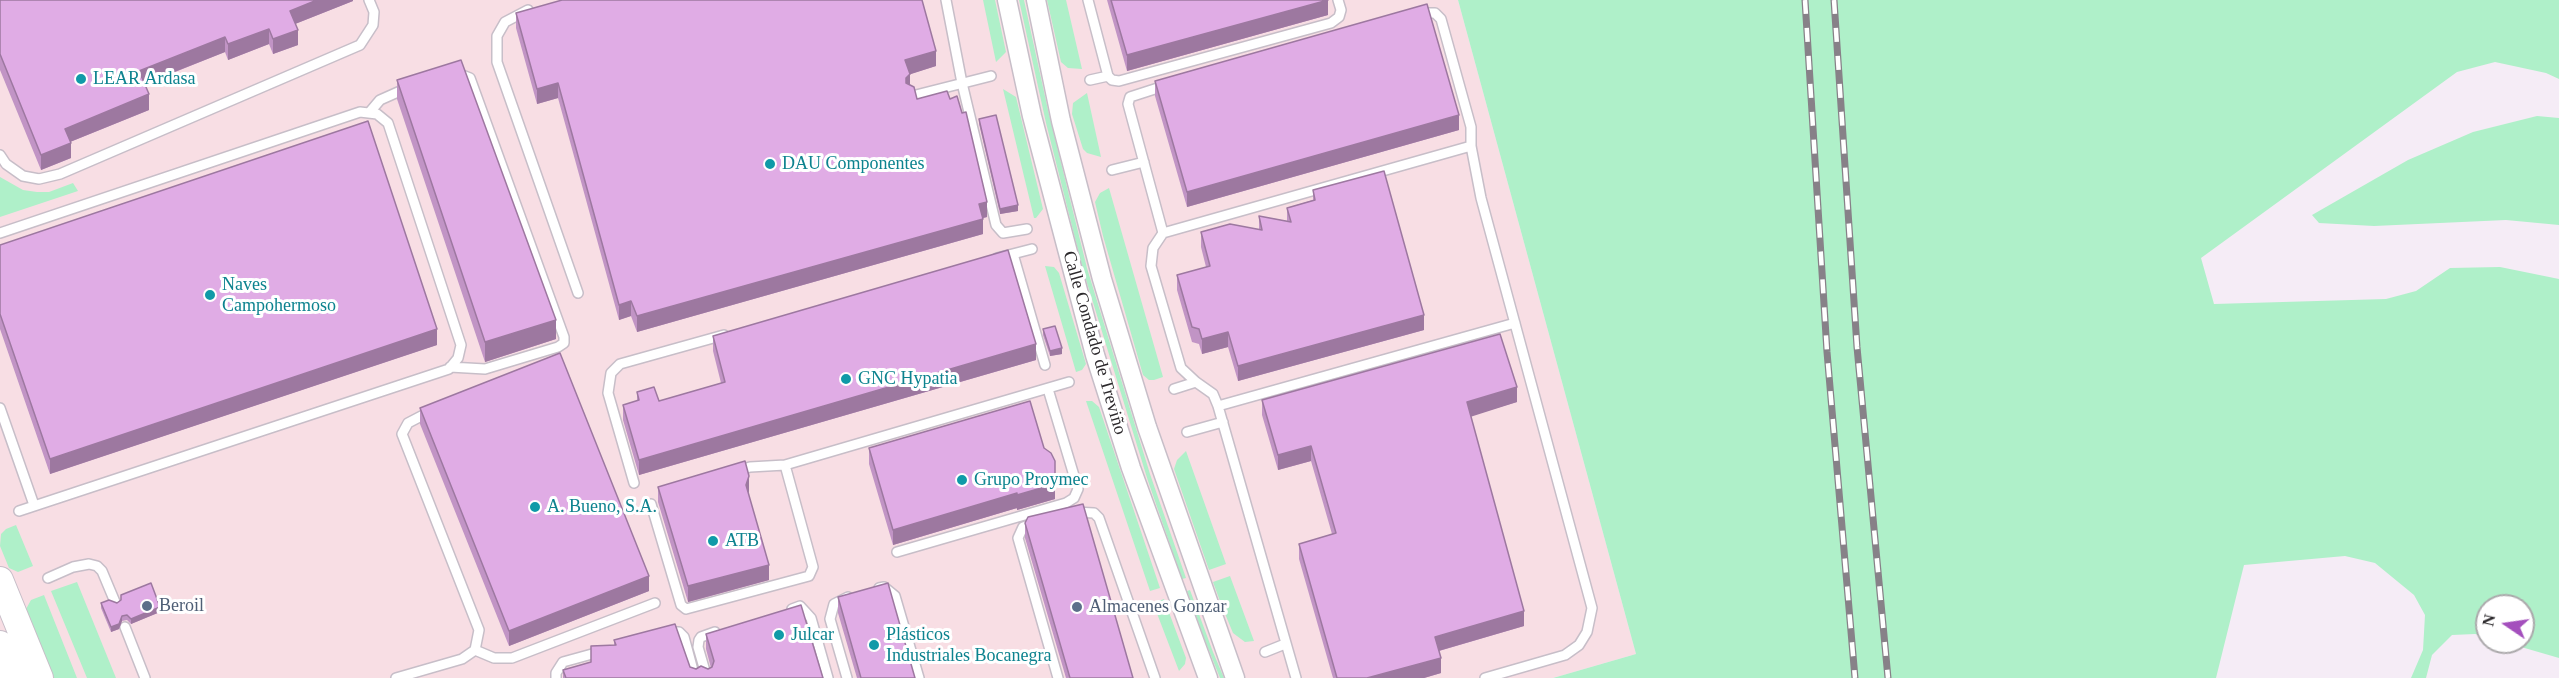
<!DOCTYPE html>
<html>
<head>
<meta charset="utf-8">
<style>
	body { margin:0 }
	#map { position:relative; width:2559px; height:678px; overflow:hidden; background:#f5ecf6; font-family:Georgia,serif }
	canvas { display:block }
	.north { position:absolute; left:2475px; top:594px; width:60px; height:60px; box-sizing:border-box; background:#fff; border:2px solid #aba9ab; border-radius:50%; rotate:283deg; font-size:16px; font-weight:700; line-height:24px; text-align:center; color:#2c292c }
	.north::after { content:''; display:block; margin:auto; width:21px; height:27px; background:#a44fbd; clip-path:polygon(50% 0,100% 100%,50% 72%,0 100%) }
</style>
</head>
<body>
<div id="map">
<canvas width="2559" height="678"></canvas>
<div class="north">N</div>
</div>
<script>
const c = document.querySelector('canvas').getContext('2d');
c.lineJoin = 'round';
function fillPath(path, color) {
  c.fillStyle = color;
  c.fill(path, 'evenodd');
}
function poly(rows) {
  const path = new Path2D();
  for (const r of rows) {
    path.moveTo(r[0], r[1]);
    for (let i = 2; i < r.length; i += 2) path.lineTo(r[i], r[i + 1]);
  }
  return path;
}
function trace(path, color, width, dash) {
  c.strokeStyle = color;
  c.lineWidth = width;
  c.lineCap = dash ? 'butt' : 'round';
  c.setLineDash(dash || []);
  c.stroke(path);
}
function write(font, color, halo, rows, align = 'center') {
  c.font = font + ' Georgia,serif';
  c.lineWidth = 6;
  c.setLineDash([]);
  c.textBaseline = 'middle';
  c.strokeStyle = halo;
  c.fillStyle = color;
  for (const [text, x, y, turn = 0] of rows) {
    c.save();
    c.translate(x, y);
    c.rotate((+turn || 0) * Math.PI / 180);
    c.textAlign = isNaN(turn) ? turn : align;
    if (halo) c.strokeText(text, 0, 0);
    c.fillText(text, 0, 0);
    c.restore();
  }
}
fillPath(poly([
	[0,0,1458,0,1636,654,1553,678,0,678]
]), '#f8dee4');
fillPath(poly([
	[983,0,995,0,1006,52,996,62],
	[1019,0,1024,0,1048,110,1087,268,1150,474,1186,578,1182,579,1148,481,1083,270,1046,123],
	[1047,0,1066,0,1082,69,1068,68,1061,62],
	[1458,0,2559,0,2559,79,2546,73,2495,62,2457,72,2201,258,2214,304,2386,299,2416,291,2450,268,2500,267,2559,279,2559,658,2504,642,2523,642,2523,606,2487,606,2487,637,2475,634,2452,635,2432,655,2426,678,2411,678,2423,650,2425,615,2414,595,2375,563,2345,556,2244,565,2216,678,1553,678,1636,654],
	[1003,89,1016,97,1043,209,1036,218,1034,218],
	[1087,93,1101,157,1087,153,1083,149,1072,114,1073,103],
	[2537,116,2559,118,2559,225,2506,220,2374,226,2319,223,2312,215,2408,160,2473,132],
	[0,177,23,190,37,192,49,192,73,183,78,191,0,217],
	[1109,188,1163,377,1154,380,1149,380,1143,375,1103,236,1095,202,1100,193],
	[1045,266,1054,267,1059,273,1086,364,1082,370,1076,372],
	[1086,401,1092,401,1099,407,1160,588,1150,591],
	[1186,451,1226,564,1209,570,1174,469,1177,460],
	[16,525,33,566,18,572,9,568,0,546,1,534,6,529],
	[1230,576,1254,641,1245,642,1233,633,1221,604,1213,582],
	[77,582,116,678,87,678,51,591],
	[1190,590,1213,652,1224,678,1220,678,1204,638,1187,591],
	[44,595,77,678,54,678,26,609,31,600],
	[1164,599,1186,658,1185,664,1179,671,1153,603]
]), '#aff0c9');
const lane = poly([
	[946,0,962,83,996,225,1003,233,1027,229],
	[1088,0,1108,76,1112,80,1119,81,1331,23,1339,17,1341,10,1338,0],
	[528,10,505,22,497,36,497,62,578,293],
	[1420,13,1435,13,1441,19,1471,127,1471,146],
	[1090,80,1108,76],
	[912,96,991,76],
	[369,113,380,100,407,88],
	[0,155,6,164,23,176,39,179,60,174,360,45,373,25,374,12,369,0],
	[1112,170,1144,162],
	[0,233,360,112,377,114,388,123,461,345,458,358,449,369,19,511],
	[1163,233,1128,104,1130,97,1164,86],
	[1013,254,1045,365],
	[997,258,1032,249],
	[450,367,485,369,558,347,564,343,564,337,470,78,457,73],
	[1174,389,1196,382],
	[1218,406,1213,394,1196,382,1181,368,1151,266,1153,248,1163,233,1471,146,1481,198,1592,608,1587,632,1579,645,1565,655,1485,678],
	[0,408,34,505],
	[1187,432,1223,422],
	[737,471,750,467,785,465],
	[634,483,608,393,611,373,620,364,724,335],
	[651,504,681,605,686,609,809,576,813,567,785,465,1069,382],
	[1075,512,1094,513,1099,518,1155,678],
	[1036,523,1023,527,1018,538,1058,678],
	[897,552,1066,503,1074,498,1078,489,1048,389],
	[48,578,73,567,89,564,97,566,102,571,115,602],
	[879,588,884,587,895,596,919,678],
	[792,609,800,606,811,618,828,678],
	[125,627,145,678],
	[668,632,679,632,684,637,695,678],
	[475,650,494,658,512,658,655,603],
	[1265,652,1285,644],
	[396,678,462,659,475,650,479,630,402,434,408,423,431,411],
	[556,678,556,673,563,662,603,651],
	[707,678,698,647,699,640,701,637,715,632],
	[847,678,830,619,834,604,848,597],
	[1296,678,1218,406,1515,323]
]);
const street = poly([
	[1007,0,1032,116,1095,355,1131,468,1208,678],
	[1036,0,1061,121,1102,279,1147,427,1235,678]
]);
const secondary = poly([
	[0,580,40,678],
	[0,644,14,678]
]);
trace(lane, '#c7bec8', 12);
trace(street, '#c7bec8', 21);
trace(secondary, '#c7bec8', 28);
trace(lane, '#fff', 9);
trace(street, '#fff', 18);
trace(secondary, '#fff', 26);
const rail = poly([
	[1805,0,1827,352,1855,678],
	[1834,0,1857,347,1888,678]
]);
trace(rail, '#878188', 7);
trace(rail, '#fff', 4.5, [14]);
fillPath(poly([
	[0,0,353,0,353,1,295,24,298,45,273,54,269,44,228,60,225,52,145,84,149,110,70,142,71,158,41,170,0,70],
	[1107,0,1328,0,1328,15,1127,71],
	[516,13,936,66,910,74,910,85,917,99,987,217,983,218,983,234,637,332,631,316,619,320,558,98,537,104,516,28],
	[397,80,556,339,485,362,397,99],
	[1155,81,1459,130,1187,207,1155,96],
	[979,119,1018,211,1000,214,979,124],
	[1313,190,1424,330,1238,381,1228,347,1202,354,1199,344,1192,342,1177,290,1177,275,1206,267,1201,247,1201,232,1259,229,1259,216,1287,221,1287,208,1313,200],
	[0,245,437,345,50,474,0,329],
	[1043,329,1062,354,1050,356,1043,335],
	[713,336,1036,360,639,475,623,420,623,405,637,401,637,392,659,401,721,383,713,351],
	[1262,400,1517,402,1470,416,1524,626,1439,651,1441,673,1424,678,1333,678,1299,559,1299,544,1332,534,1311,461,1278,470,1262,415],
	[420,408,649,591,509,646,420,424],
	[869,448,1055,499,1017,510,1017,508,893,545,869,464],
	[658,487,749,491,748,494,769,580,688,602,658,502],
	[1025,523,1133,678,1066,678,1025,538],
	[838,597,915,678,857,678,838,613],
	[101,603,117,603,160,612,131,624,127,620,122,621,119,629,111,632,101,608],
	[706,634,823,678,563,678,563,670,591,663,591,646,614,645,614,640,696,669,708,669,711,668,706,649]
]), '#c194c5');
fillPath(poly([
	[317,0,353,0,353,1,290,26,290,11],
	[1328,0,1328,15,1127,71,1127,55],
	[269,29,269,44,228,60,228,44],
	[298,30,298,45,273,54,273,39],
	[225,37,225,52,139,86,139,71],
	[936,51,936,66,905,76,905,60],
	[910,74,910,90,906,94,906,78],
	[558,83,558,98,537,104,537,89],
	[149,94,149,110,65,144,65,129],
	[1459,115,1459,130,1187,207,1187,192],
	[71,143,71,158,41,170,41,155],
	[987,202,987,217,979,219,979,204],
	[1018,205,1018,211,1000,214,1000,209],
	[983,219,983,234,637,332,637,316],
	[631,301,631,316,619,320,619,305],
	[1424,315,1424,330,1238,381,1238,366],
	[556,320,556,339,485,362,485,342],
	[437,329,437,345,50,474,50,459],
	[1228,332,1228,347,1202,354,1202,339],
	[1036,344,1036,360,639,475,639,460],
	[1062,348,1062,354,1050,356,1050,351],
	[1517,387,1517,402,1467,418,1467,402],
	[1311,446,1311,461,1278,470,1278,455],
	[749,476,749,491,746,500,746,485],
	[1055,484,1055,499,1017,510,1017,495],
	[1017,493,1017,508,893,545,893,530],
	[769,565,769,580,688,602,688,586],
	[649,576,649,591,509,646,509,631],
	[160,607,160,612,131,624,131,619],
	[1524,611,1524,626,1435,652,1435,637],
	[122,616,122,621,119,629,111,632,111,627],
	[1441,658,1441,673,1424,678,1367,678]
]), '#9d78a0');
const building = poly([
	[0,0,317,0,290,11,298,30,273,39,269,29,228,44,225,37,139,71,149,94,65,129,71,143,41,155,0,54,0,0],
	[562,0,922,0,936,51,905,60,910,74,906,78,906,83,914,87,917,99,947,91,950,99,957,96,962,113,966,112,987,202,979,204,983,219,637,316,631,301,619,305,558,83,537,89,516,13,562,0],
	[1111,0,1328,0,1127,55,1111,0],
	[1427,4,1459,115,1187,192,1155,81,1427,4],
	[461,60,556,320,485,342,397,80,461,60],
	[996,115,1018,205,1000,209,979,119,996,115],
	[368,121,437,329,50,459,0,314,0,245,368,121],
	[1384,171,1424,315,1238,366,1228,332,1202,339,1199,329,1192,327,1177,275,1210,266,1201,232,1230,224,1262,230,1259,216,1291,222,1287,208,1315,200,1313,190,1384,171],
	[1008,250,1036,344,639,460,623,405,639,400,637,392,654,387,659,401,725,382,713,336,1008,250],
	[1055,326,1062,348,1050,351,1043,329,1055,326],
	[1500,334,1517,387,1467,402,1524,611,1435,637,1441,658,1367,678,1337,678,1299,544,1336,533,1311,446,1278,455,1262,400,1500,334],
	[560,353,649,576,509,631,420,408,560,353],
	[1030,401,1044,448,1051,453,1055,461,1055,484,1017,495,1017,493,893,530,869,448,1030,401],
	[745,461,749,476,746,485,769,565,688,586,658,487,745,461],
	[1083,504,1133,678,1070,678,1025,523,1028,517,1083,504],
	[151,583,160,607,131,619,127,615,122,616,119,624,111,627,101,603,109,600,117,603,121,600,121,595,151,583],
	[888,583,915,678,861,678,838,597,888,583],
	[801,605,823,678,566,678,563,670,591,662,591,646,616,645,614,640,675,624,690,667,696,669,701,666,708,669,712,667,714,661,706,634,801,605]
]);
fillPath(building, '#e0ace5');
trace(building, '#9d78a0', 1.5);
for (const [x, y, r, color] of [
	[81,79,6,"#0f9aa8"],
	[770,164,6,"#0f9aa8"],
	[210,295,6,"#0f9aa8"],
	[846,379,6,"#0f9aa8"],
	[962,480,6,"#0f9aa8"],
	[535,507,6,"#0f9aa8"],
	[713,541,6,"#0f9aa8"],
	[147,606,6,"#5c6f8a"],
	[1077,607,6,"#5c6f8a"],
	[779,635,6,"#0f9aa8"],
	[874,645,6,"#0f9aa8"]
]) {
  const dot = new Path2D();
  dot.arc(x, y, r, 0, 2 * Math.PI);
  c.fillStyle = color;
  c.fill(dot);
  trace(dot, '#fff', 2);
}
write('18px', '#0d838f', '#fff', [
	["LEAR Ardasa",93,79],
	["DAU Componentes",782,164],
	["Naves",222,285],
	["Campohermoso",222,306],
	["GNC Hypatia",858,379],
	["Grupo Proymec",974,480],
	["A. Bueno, S.A.",547,507],
	["ATB",725,541],
	["Julcar",791,635],
	["Plásticos",886,635],
	["Industriales Bocanegra",886,656]
], 'left');
write('18px', '#2c292c', '#fff', [
	["Calle Condado de Treviño",1094,343,74]
]);
write('18px', '#4e5e75', '#fff', [
	["Beroil",159,606],
	["Almacenes Gonzar",1089,607]
], 'left');
</script>
</body>
</html>
